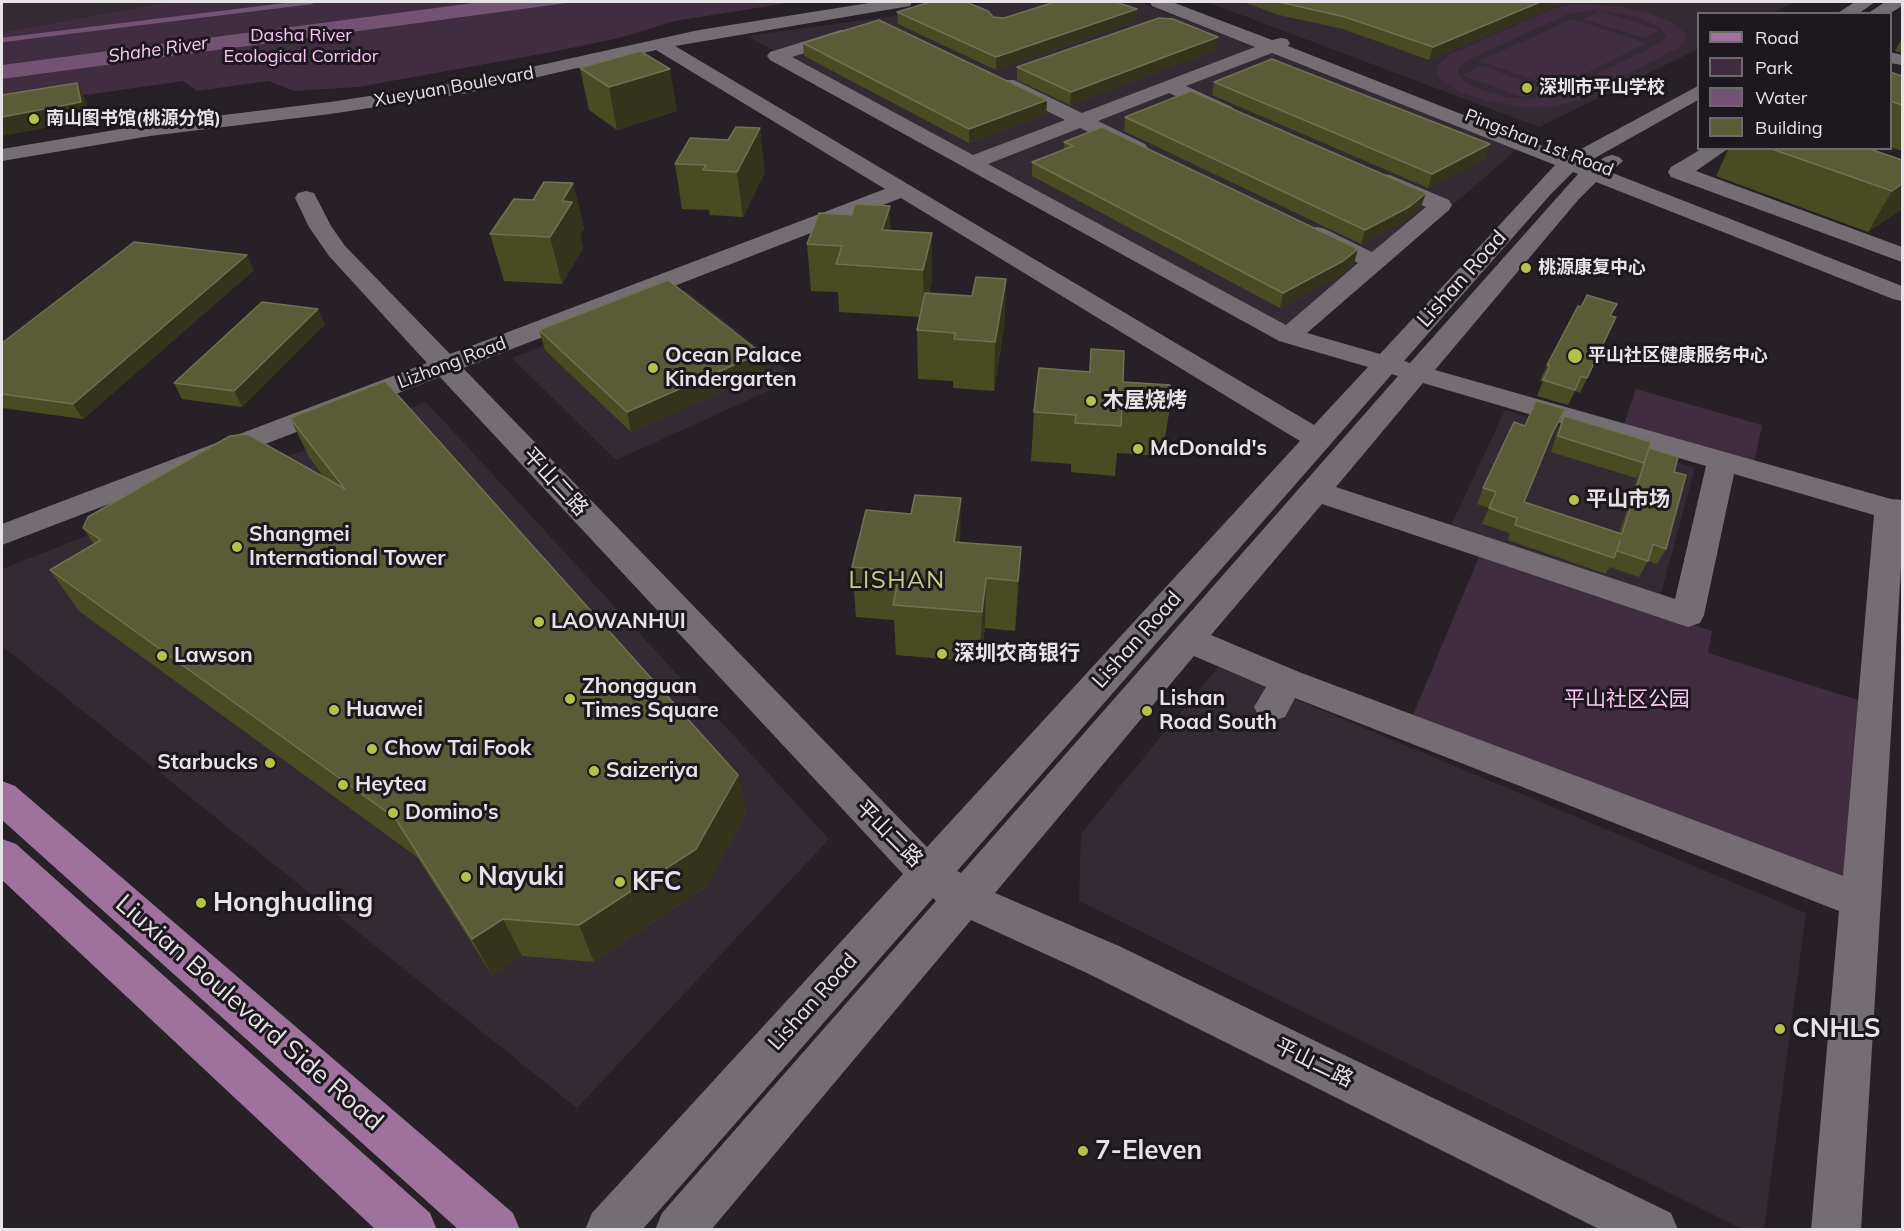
<!DOCTYPE html>
<html>
<head>
<meta charset="utf-8">
<style>
	body { margin:0 }
	#map { position:relative; width:1904px; height:1231px; overflow:hidden; background:#272127; font-family:Mulish,sans-serif }
	canvas { display:block }
	.frame { position:absolute; inset:0; border:3px solid #e6e2e6; pointer-events:none }
	.legend { position:absolute; left:1697px; top:12px; width:195px; height:138px; box-sizing:border-box; background:#1d181d; border:2px solid #6d696d; margin:0; padding:8px 10px; list-style:none; font-size:18px; color:#e6e2e6 }
	.legend li { display:flex; align-items:center; gap:12px; height:30px }
	.legend b { width:30px; border:2px solid #6d696d }
</style>
</head>
<body>
<div id="map">
<canvas width="1904" height="1231"></canvas>
<div class="frame"></div>
<ul class="legend">
<li><b style="height:8px;background:#9f729e"></b>Road</li>
<li><b style="height:16px;background:#402d3f"></b>Park</li>
<li><b style="height:16px;background:#745273"></b>Water</li>
<li><b style="height:16px;background:#5a5c38"></b>Building</li>
</ul>
</div>
<script>
const c = document.querySelector('canvas').getContext('2d');
c.lineJoin = 'round';
function fillPath(path, color) {
  c.fillStyle = color;
  c.fill(path, 'evenodd');
}
function poly(rows) {
  const path = new Path2D();
  for (const r of rows) {
    path.moveTo(r[0], r[1]);
    for (let i = 2; i < r.length; i += 2) path.lineTo(r[i], r[i + 1]);
  }
  return path;
}
function trace(path, color, width, dash) {
  c.strokeStyle = color;
  c.lineWidth = width;
  c.lineCap = dash ? 'butt' : 'round';
  c.setLineDash(dash || []);
  c.stroke(path);
}
function write(font, color, halo, rows, align = 'center') {
  c.font = font + ' Mulish,"Noto Sans SC",sans-serif';
  c.lineWidth = 6;
  c.setLineDash([]);
  c.textBaseline = 'middle';
  c.strokeStyle = halo;
  c.fillStyle = color;
  for (const [text, x, y, turn = 0] of rows) {
    c.save();
    c.translate(x, y);
    c.rotate((+turn || 0) * Math.PI / 180);
    c.textAlign = isNaN(turn) ? turn : align;
    if (halo) c.strokeText(text, 0, 0);
    c.fillText(text, 0, 0);
    c.restore();
  }
}
fillPath(poly([
	[2,2,170,2,2,32],
	[996,2,1139,2,1517,149,1304,335,747,36],
	[1207,2,1795,2,1771,13,1698,14,1698,49,1539,127],
	[685,290,797,378,616,460,512,358],
	[426,402,829,839,577,1108,2,646,2,569],
	[1505,410,1695,468,1658,604,1448,532],
	[1218,667,1806,913,1764,1229,1742,1229,1079,901,1081,834]
]), '#342a34');
fillPath(poly([
	[170,2,793,2,675,21,619,38,552,52,358,87,294,91,269,81,197,91,183,81,2,107,2,32],
	[1573,4,1617,6,1647,12,1671,22,1685,33,1686,39,1678,48,1578,100,1554,107,1521,107,1486,101,1457,91,1440,78,1437,71,1438,65,1449,55,1552,9],
	[1584,11,1600,11,1583,19,1644,38,1660,30,1600,11,1638,17,1661,28,1666,36,1660,43,1552,96,1531,99,1506,97,1473,87,1460,77,1458,68,1466,61,1568,14],
	[1572,19,1646,43,1556,88,1480,61],
	[1482,66,1544,88,1524,98,1462,75],
	[1636,389,1762,425,1754,463,1624,424],
	[1480,554,1712,631,1708,653,1858,700,1846,882,1413,715]
]), '#402d3f');
fillPath(poly([
	[481,2,574,2,2,79,2,65]
]), '#745273');
trace(poly([
	[2,40,311,2]
]), '#745273', 4.5);
fillPath(poly([
	[875,2,912,2,910,6,904,7,675,46,1314,425,1368,367,1279,341,770,60,767,56,770,52,841,30,853,30,856,34,853,38,792,57,973,155,1065,120,1000,88,997,84,1000,80,1014,80,1082,113,1255,47,1152,6,1150,2,1172,2,1272,40,1281,38,1287,39,1290,43,1288,46,1568,156,1698,86,1698,100,1586,163,1592,165,1605,157,1612,155,1619,157,1623,161,1610,172,1902,286,1902,301,1893,299,1596,182,1578,200,1435,370,1891,499,1902,500,1902,551,1861,1230,1811,1230,1839,911,1295,698,1285,717,1272,721,1259,717,1254,707,1266,687,1194,656,995,893,1119,946,1671,1213,1678,1230,1601,1230,1089,974,971,920,711,1230,655,1230,662,1213,936,901,933,898,642,1230,585,1230,592,1213,903,874,440,377,2,545,2,524,427,363,329,256,309,227,295,198,298,193,306,191,314,193,331,226,345,246,450,354,885,189,656,50,468,93,330,114,150,136,2,161,2,149,150,124,330,102,468,81,699,30,875,2],
	[1272,53,1555,165,1380,354,1307,333,1449,210,1452,205,1449,200,1390,175,1382,174,1374,175,1371,180,1374,185,1426,207,1372,252,1325,229,1317,227,1309,229,1306,234,1309,239,1358,263,1286,325,988,164,1080,128,1131,152,1138,154,1145,152,1148,148,1145,144,1098,121,1169,93,1218,115,1232,115,1235,111,1232,107,1186,86,1272,53],
	[1573,172,1578,174,1410,363,1404,361,1551,194,1573,172],
	[901,198,1300,441,927,847,463,368,901,198],
	[1392,374,1398,376,961,873,957,871,1392,374],
	[1423,383,1706,466,1675,599,1336,487,1423,383],
	[1734,474,1874,515,1843,876,1299,672,1211,635,1322,504,1676,623,1688,627,1700,623,1704,615,1734,474],
	[1855,2,1875,2,1858,14,1836,14,1855,2],
	[1885,2,1902,2,1902,6,1889,14,1867,14,1885,2],
	[1890,52,1902,55,1902,65,1890,63,1890,52],
	[1703,148,1729,148,1696,171,1902,247,1902,262,1671,177,1668,172,1671,167,1703,148]
]), '#756d74');
fillPath(poly([
	[2,781,15,786,513,1213,520,1230,459,1230,2,820,2,781],
	[2,839,16,844,430,1213,437,1230,376,1230,2,880,2,839]
]), '#9f729e');
fillPath(poly([
	[1243,2,1565,2,1429,60,1343,29,1279,15],
	[1137,9,1135,22,996,70,898,24,897,12,1004,18],
	[1902,38,1902,53,1895,51],
	[803,43,1047,100,1046,114,969,143,804,56],
	[1216,50,1070,105,1017,80,1017,67],
	[580,68,677,111,617,130,589,110],
	[1890,72,1902,76,1902,151,1890,147],
	[1214,82,1486,158,1428,188,1212,95],
	[1125,117,1421,207,1405,221,1361,244,1124,131],
	[690,138,765,172,743,217,710,215,709,210,682,209,675,164],
	[1064,142,1354,264,1339,276,1280,308,1032,176,1032,162,1064,149],
	[1729,148,1867,148,1902,209,1868,232,1716,176],
	[573,183,584,229,580,235,583,248,562,284,504,281,490,234,533,200],
	[891,231,932,280,929,293,972,296,1006,279,1004,326,994,391,953,388,953,381,918,379,917,330,920,317,839,312,838,292,811,291,807,244],
	[254,270,83,419,2,408,2,343],
	[1611,316,1616,317,1580,393,1575,391,1568,405,1537,396,1543,381,1540,381,1547,365],
	[325,324,242,407,182,399,174,383],
	[539,330,764,373,631,432,545,350],
	[1091,349,1123,382,1170,407,1162,456,1117,453,1115,476,1071,472,1071,464,1031,461,1034,412,1089,372],
	[1564,416,1649,450,1674,472,1666,549,1657,564,1648,561,1639,577,1610,567,1606,574,1508,540,1510,533,1482,524,1489,508,1477,504,1483,488,1525,426,1558,425,1547,446,1524,502,1619,533,1638,475,1636,478,1551,452,1557,432],
	[290,418,738,775,746,813,706,887,594,962,522,956,492,975,417,857,79,611,50,570,94,544,83,528,324,477,309,457],
	[960,543,1021,547,1018,598,1015,631,985,628,980,662,896,655,894,620,856,617,852,567]
]), '#494c23');
fillPath(poly([
	[1540,2,1565,2,1429,60,1433,47],
	[1137,9,1135,22,996,70,996,57],
	[1218,37,1216,50,1070,105,1071,92],
	[670,69,677,111,617,130,609,87],
	[77,83,86,100,90,120,2,136,2,117],
	[1047,100,1046,114,969,143,969,129],
	[760,128,765,172,743,217,737,172],
	[1490,144,1486,158,1428,188,1432,174],
	[573,183,584,229,580,235,583,248,562,284,550,237,562,201],
	[1902,184,1902,209,1868,232,1892,191],
	[1426,193,1421,207,1405,221,1361,244,1365,230],
	[890,206,891,252,882,230],
	[932,233,932,280,924,317,923,270],
	[1358,249,1354,264,1339,276,1280,308,1283,293],
	[247,255,254,270,83,419,73,404],
	[1006,279,1004,326,994,391,995,342],
	[318,309,325,324,242,407,234,391],
	[761,353,764,373,631,432,627,412],
	[1565,409,1558,425,1545,450,1552,434],
	[961,498,960,548,954,542],
	[1021,547,1018,598,1015,631,1018,581],
	[986,578,985,628,980,662,982,612],
	[738,775,746,813,706,887,594,962,579,925],
	[503,919,522,956,492,975,472,939]
]), '#34341c');
const building = poly([
	[930,2,966,2,988,11,993,17,1004,18,1055,2,1116,2,1137,9,996,57,897,12,930,2],
	[1279,2,1540,2,1433,47,1345,17,1279,2],
	[1159,18,1173,19,1218,37,1071,92,1017,67,1159,18],
	[879,20,1047,100,969,129,803,43,879,20],
	[640,51,670,69,609,87,580,68,640,51],
	[1272,59,1490,144,1432,174,1214,82,1272,59],
	[1890,72,1902,76,1902,105,1890,101,1890,72],
	[77,83,81,102,2,117,2,95,77,83],
	[1191,91,1426,193,1409,207,1365,230,1125,117,1191,91],
	[736,127,760,128,737,172,703,170,706,165,675,164,690,138,728,140,736,127],
	[1102,127,1358,249,1343,261,1283,293,1032,162,1073,146,1064,142,1102,127],
	[1769,148,1867,148,1902,160,1902,184,1892,191,1769,148],
	[544,182,573,183,562,201,572,202,550,237,490,234,514,199,533,200,544,182],
	[855,204,890,206,882,230,932,233,923,270,836,264,842,246,807,244,819,213,852,215,855,204],
	[134,242,247,255,73,404,2,394,2,343,134,242],
	[976,277,1006,279,995,342,954,339,955,333,917,330,925,293,972,296,976,277],
	[668,280,761,353,627,412,539,330,668,280],
	[1587,295,1617,304,1610,316,1616,317,1587,378,1581,376,1575,390,1543,380,1550,366,1547,365,1578,306,1581,307,1587,295],
	[262,302,318,309,234,391,174,383,262,302],
	[1091,349,1124,351,1123,382,1170,385,1170,407,1122,403,1121,426,1075,423,1076,415,1034,412,1039,368,1090,372,1091,349],
	[385,381,738,775,696,849,579,925,503,919,472,939,395,818,50,570,101,540,83,528,88,517,230,436,247,434,345,489,290,418,385,381],
	[1536,401,1565,409,1552,434,1524,502,1622,534,1649,448,1678,457,1674,472,1686,475,1666,549,1653,544,1648,561,1617,551,1620,541,1614,558,1515,525,1517,518,1489,508,1496,492,1483,488,1514,422,1525,426,1536,401],
	[1564,416,1651,442,1644,463,1558,436,1564,416],
	[915,495,961,498,954,542,1021,547,1018,581,986,578,982,612,893,605,900,571,852,567,866,510,911,514,915,495]
]);
fillPath(building, '#5a5c38');
trace(building, '#707153', 1.5);
for (const [x, y, r, color] of [
	[1527,88,6,"#b5c249"],
	[34,119,6,"#b5c249"],
	[1526,268,6,"#b5c249"],
	[1575,356,8,"#b5c249"],
	[653,368,6,"#b5c249"],
	[1091,401,6,"#b5c249"],
	[1138,449,6,"#b5c249"],
	[1574,500,6,"#b5c249"],
	[237,547,6,"#b5c249"],
	[539,622,6,"#b5c249"],
	[942,654,6,"#b5c249"],
	[162,656,6,"#b5c249"],
	[570,699,6,"#b5c249"],
	[334,710,6,"#b5c249"],
	[1147,711,6,"#b5c249"],
	[372,749,6,"#b5c249"],
	[270,763,6,"#b5c249"],
	[594,771,6,"#b5c249"],
	[343,785,6,"#b5c249"],
	[393,813,6,"#b5c249"],
	[466,877,6,"#b5c249"],
	[620,882,6,"#b5c249"],
	[201,903,6,"#b5c249"],
	[1780,1029,6,"#b5c249"],
	[1083,1151,6,"#b5c249"]
]) {
  const dot = new Path2D();
  dot.arc(x, y, r, 0, 2 * Math.PI);
  c.fillStyle = color;
  c.fill(dot);
  trace(dot, '#1d181d', 2);
}
write('18px', '#fbc2f8', '#1d181d', [
	["Dasha River",301,36],
	["Ecological Corridor",301,57]
]);
write('italic 18px', '#fbcdf9', '#1d181d', [
	["Shahe River",158,50,-8]
]);
write('18px', '#e6e2e6', '#1d181d', [
	["Xueyuan Boulevard",454,87,-10],
	["Pingshan 1st Road",1539,143,21],
	["Lizhong Road",452,363,-21]
]);
write('bold 18px', '#e6e2e6', '#1d181d', [
	["深圳市平山学校",1539,88],
	["南山图书馆(桃源分馆)",46,119],
	["桃源康复中心",1538,268],
	["平山社区健康服务中心",1588,356]
], 'left');
write('21px', '#e6e2e6', '#1d181d', [
	["Lishan Road",1462,279,-48],
	["平山二路",555,482,47],
	["Lishan Road",1137,640,-48],
	["平山二路",889,834,45],
	["Lishan Road",813,1002,-48],
	["平山二路",1314,1063,26]
]);
write('bold 21px', '#e6e2e6', '#1d181d', [
	["Ocean Palace",665,356],
	["Kindergarten",665,380],
	["木屋烧烤",1103,401],
	["McDonald's",1150,449],
	["平山市场",1586,500],
	["Shangmei",249,535],
	["International Tower",249,559],
	["LAOWANHUI",551,622],
	["深圳农商银行",954,654],
	["Lawson",174,656],
	["Zhongguan",582,687],
	["Times Square",582,711],
	["Lishan",1159,699],
	["Road South",1159,723],
	["Huawei",346,710],
	["Chow Tai Fook",384,749],
	["Starbucks",258,763,"right"],
	["Saizeriya",606,771],
	["Heytea",355,785],
	["Domino's",405,813]
], 'left');
write('21px', '#fbc2f8', '#1d181d', [
	["平山社区公园",1627,700]
]);
c.letterSpacing = '1.5px';
write('24px', '#c5cf82', '#1d181d', [
	["LISHAN",897,581]
]);
c.letterSpacing = '0px';
write('bold 26px', '#e6e2e6', '#1d181d', [
	["Nayuki",478,877],
	["KFC",632,882],
	["Honghualing",213,903],
	["CNHLS",1792,1029],
	["7-Eleven",1095,1151]
], 'left');
write('26px', '#e6e2e6', '#1d181d', [
	["Liuxian Boulevard Side Road",249,1013,41]
]);
</script>
</body>
</html>
